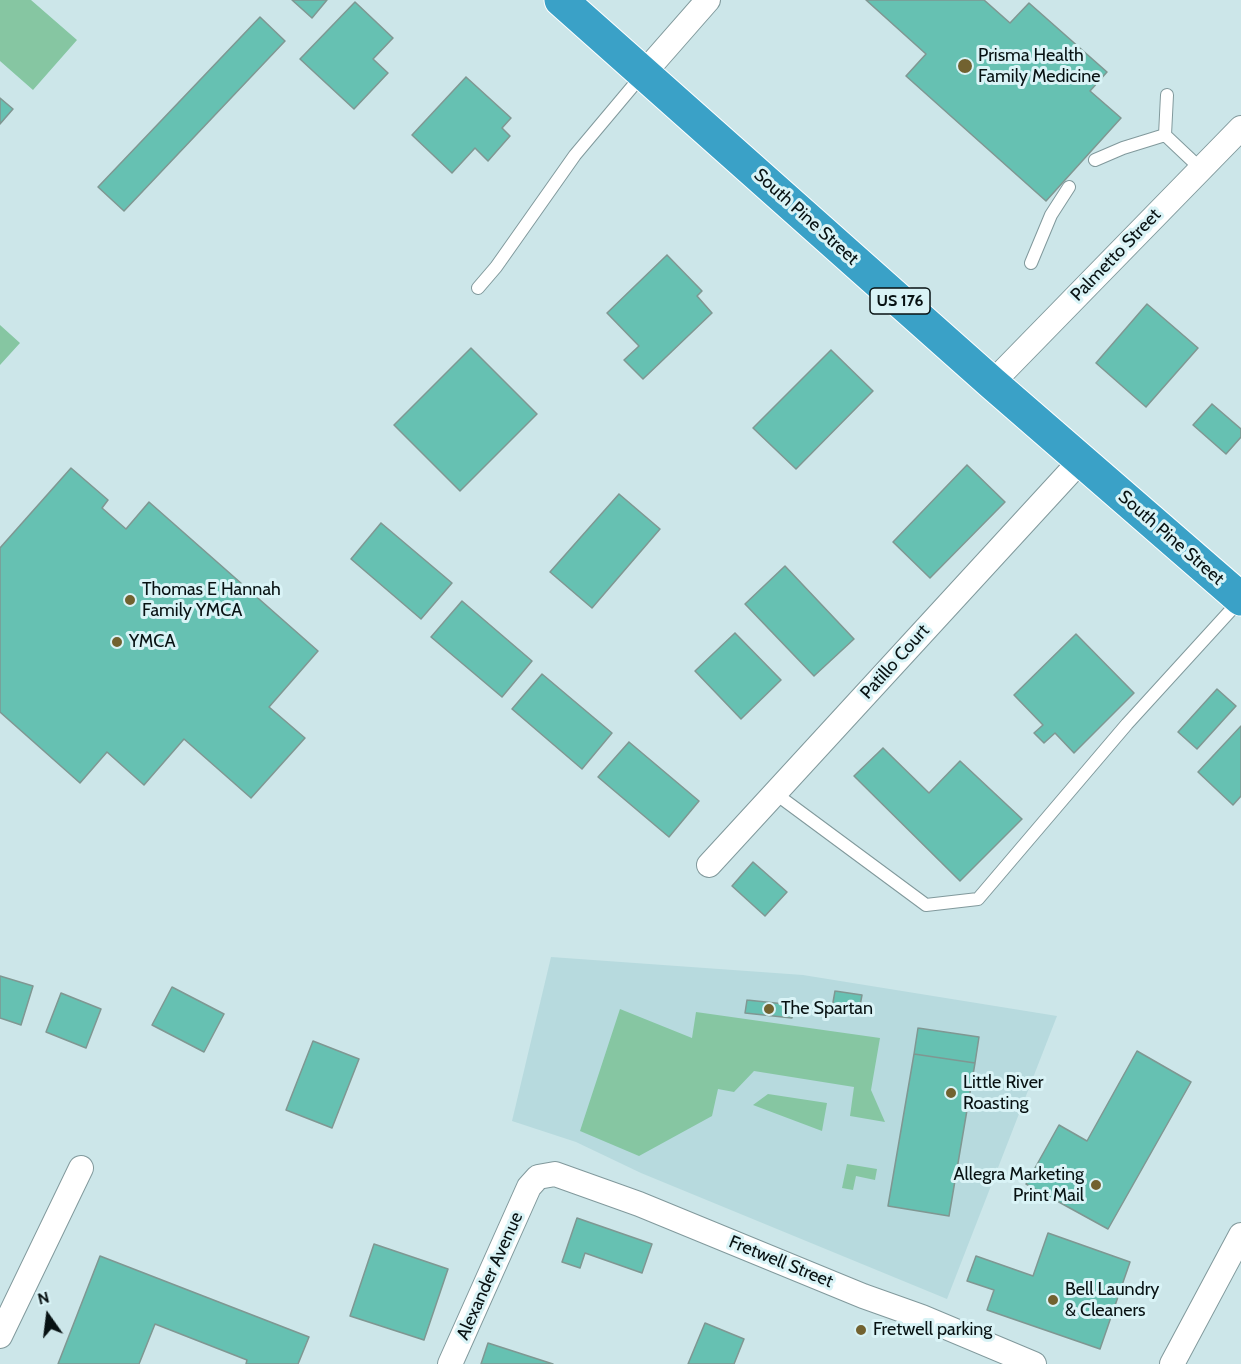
<!DOCTYPE html>
<html>
<head>
<meta charset="utf-8">
<style>
	body { margin:0 }
	#map { position:relative; width:1241px; height:1364px; overflow:hidden; background:#cce6e9; font-family:Cabin,sans-serif }
	canvas { display:block }
	.north { position:absolute; left:18px; top:1286px; width:60px; height:60px; -webkit-text-stroke:4px #d9f3f6; paint-order:stroke; rotate:346deg; font-size:16px; font-weight:700; line-height:24px; text-align:center; color:#081213 }
	.north::after { content:''; display:block; margin:auto; width:21px; height:27px; background:#081213; clip-path:polygon(50% 0,100% 100%,50% 72%,0 100%) }
</style>
</head>
<body>
<div id="map">
<canvas width="1241" height="1364"></canvas>
<div class="north">N</div>
</div>
<script>
const c = document.querySelector('canvas').getContext('2d');
c.lineJoin = 'round';
function fillPath(path, color) {
  c.fillStyle = color;
  c.fill(path, 'evenodd');
}
function poly(rows) {
  const path = new Path2D();
  for (const r of rows) {
    path.moveTo(r[0], r[1]);
    for (let i = 2; i < r.length; i += 2) path.lineTo(r[i], r[i + 1]);
  }
  return path;
}
function trace(path, color, width, dash) {
  c.strokeStyle = color;
  c.lineWidth = width;
  c.lineCap = dash ? 'butt' : 'round';
  c.setLineDash(dash || []);
  c.stroke(path);
}
function write(font, color, halo, rows, align = 'center') {
  c.font = font + ' Cabin,sans-serif';
  c.lineWidth = 6;
  c.setLineDash([]);
  c.textBaseline = 'middle';
  c.strokeStyle = halo;
  c.fillStyle = color;
  for (const [text, x, y, turn = 0] of rows) {
    c.save();
    c.translate(x, y);
    c.rotate((+turn || 0) * Math.PI / 180);
    c.textAlign = isNaN(turn) ? turn : align;
    if (halo) c.strokeText(text, 0, 0);
    c.fillText(text, 0, 0);
    c.restore();
  }
}
fillPath(poly([
	[551,957,803,975,1057,1016,947,1299,641,1173,576,1142,512,1121]
]), '#b7dade');
fillPath(poly([
	[0,0,31,0,77,40,33,90,0,61],
	[0,325,20,343,0,365],
	[620,1009,692,1038,696,1012,880,1038,871,1090,885,1122,850,1116,854,1087,754,1071,734,1092,718,1089,712,1116,639,1156,580,1131],
	[768,1094,827,1103,822,1131,753,1105],
	[847,1164,877,1169,875,1180,856,1176,853,1190,842,1188]
]), '#86c6a2');
const building = poly([
	[292,0,327,0,312,18,292,0],
	[866,0,984,0,1010,23,1029,3,1107,72,1090,91,1121,118,1046,201,906,76,926,54,866,0],
	[355,2,393,38,373,59,388,73,354,109,300,59,355,2],
	[260,17,285,41,124,211,98,187,260,17],
	[466,77,511,118,502,128,510,136,488,161,475,148,452,173,412,135,466,77],
	[0,98,13,109,0,124,0,98],
	[667,255,702,291,697,296,712,313,643,379,624,360,639,346,607,313,667,255],
	[1147,304,1198,348,1146,407,1096,363,1147,304],
	[471,348,537,414,460,491,394,425,471,348],
	[831,350,873,391,796,469,753,428,831,350],
	[1212,404,1241,429,1241,437,1226,454,1193,425,1212,404],
	[967,465,1005,502,930,578,893,542,967,465],
	[71,468,108,500,102,508,126,529,149,502,318,651,269,707,305,738,251,798,184,739,144,785,107,752,80,783,0,712,0,548,71,468],
	[619,494,660,529,592,608,550,572,619,494],
	[381,523,452,583,421,619,351,559,381,523],
	[785,566,854,639,814,676,745,604,785,566],
	[462,601,532,661,502,697,431,637,462,601],
	[735,633,781,680,741,719,695,671,735,633],
	[1076,634,1134,693,1074,753,1055,733,1044,743,1034,733,1043,725,1014,695,1076,634],
	[542,674,612,733,582,769,512,709,542,674],
	[1217,689,1236,706,1197,749,1178,732,1217,689],
	[1241,726,1241,796,1233,805,1198,772,1241,726],
	[629,742,699,801,669,837,598,777,629,742],
	[883,748,929,793,960,761,1022,819,960,881,854,776,883,748],
	[753,862,787,892,765,916,732,886,753,862],
	[0,976,33,986,21,1025,0,1018,0,976],
	[172,987,224,1014,204,1052,152,1025,172,987],
	[835,991,862,995,859,1011,832,1008,835,991],
	[61,993,101,1009,86,1048,46,1032,61,993],
	[747,1000,794,1005,792,1018,745,1013,747,1000],
	[918,1028,979,1037,975,1063,914,1054,918,1028],
	[313,1041,359,1059,332,1128,286,1110,313,1041],
	[1137,1051,1191,1082,1108,1229,1026,1184,1059,1125,1087,1141,1137,1051],
	[914,1054,975,1063,949,1216,888,1206,914,1054],
	[577,1218,652,1244,642,1273,585,1253,580,1268,562,1262,577,1218],
	[1048,1233,1130,1262,1100,1349,987,1310,994,1290,967,1281,976,1256,1033,1276,1048,1233],
	[374,1244,448,1269,424,1340,350,1316,374,1244],
	[100,1256,309,1337,298,1364,246,1364,247,1360,155,1324,139,1364,58,1364,100,1256],
	[705,1323,744,1339,734,1364,688,1364,705,1323],
	[488,1343,553,1364,481,1364,488,1343]
]);
fillPath(building, '#66c1b2');
trace(building, '#7f9792', 1.5);
const lane = poly([
	[1167,95,1165,135,1201,169],
	[1095,160,1123,148,1165,135],
	[1031,263,1051,215,1069,187],
	[478,288,496,267,575,155,643,74],
	[776,794,926,905,978,899,1127,724,1241,599]
]);
const street = poly([
	[644,73,708,0],
	[992,383,1241,128],
	[709,865,1082,459],
	[0,1336,81,1168],
	[450,1364,529,1187,538,1177,555,1174,639,1204,863,1296,922,1317,1034,1364],
	[1172,1364,1241,1235]
]);
const highway = poly([
	[561,0,992,383,1241,599]
]);
trace(lane, '#81999c', 14);
trace(street, '#81999c', 26);
trace(highway, '#fff', 35);
trace(lane, '#fff', 12);
trace(street, '#fff', 24);
trace(highway, '#3aa1c7', 33);
for (const [x, y, r, color] of [
	[965,66,8,"#726230"],
	[130,600,6,"#726230"],
	[117,642,6,"#726230"],
	[769,1009,6,"#726230"],
	[951,1093,6,"#726230"],
	[1096,1185,6,"#726230"],
	[1053,1300,6,"#726230"],
	[861,1330,6,"#726230"]
]) {
  const dot = new Path2D();
  dot.arc(x, y, r, 0, 2 * Math.PI);
  c.fillStyle = color;
  c.fill(dot);
  trace(dot, '#d9f3f6', 2);
}
for (const [x, y, w] of [
	[900,301,60]
]) {
  const box = new Path2D();
  box.roundRect(x - w / 2, y - 13, w, 26, 4.5);
  c.fillStyle = '#d9f3f6';
  c.fill(box);
  trace(box, '#081213', 1.5);
}
write('bold 16px', '#081213', null, [
	["US 176",900,301]
]);
write('18px', '#081213', '#d9f3f6', [
	["Prisma Health",978,56],
	["Family Medicine",978,77],
	["Thomas E Hannah",142,590],
	["Family YMCA",142,611],
	["YMCA",129,642],
	["The Spartan",781,1009],
	["Little River",963,1083],
	["Roasting",963,1104],
	["Allegra Marketing",1084,1175,"right"],
	["Print Mail",1084,1196,"right"],
	["Bell Laundry",1065,1290],
	["& Cleaners",1065,1311],
	["Fretwell parking",873,1330]
], 'left');
write('18px', '#081213', '#d9f3f6', [
	["South Pine Street",806,217,42],
	["Palmetto Street",1116,255,-46],
	["South Pine Street",1171,538,41],
	["Patillo Court",895,662,-48],
	["Fretwell Street",781,1262,22],
	["Alexander Avenue",490,1276,-66]
]);
</script>
</body>
</html>
